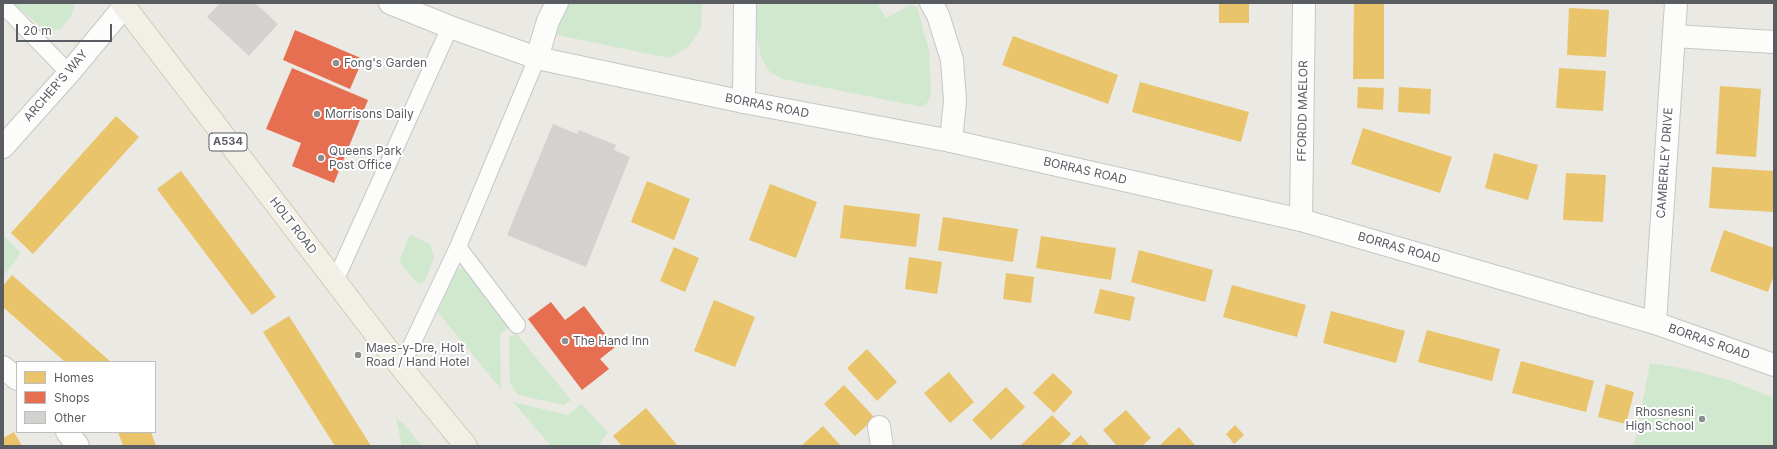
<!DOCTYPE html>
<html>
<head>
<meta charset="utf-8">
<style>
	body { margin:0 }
	#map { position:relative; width:1777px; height:449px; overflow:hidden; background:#eae9e3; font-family:Inter,sans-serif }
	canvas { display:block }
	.frame { position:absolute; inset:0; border:4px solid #595d62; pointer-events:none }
	.legend { position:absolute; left:16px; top:361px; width:140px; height:72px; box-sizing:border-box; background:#fff; border:1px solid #bdbec0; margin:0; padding:5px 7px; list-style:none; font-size:12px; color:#595d62 }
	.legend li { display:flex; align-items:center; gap:8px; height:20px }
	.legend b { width:20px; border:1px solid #bdbec0 }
	.scale { position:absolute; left:16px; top:24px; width:96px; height:18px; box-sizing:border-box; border:2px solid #595d62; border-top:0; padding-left:5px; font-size:12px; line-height:14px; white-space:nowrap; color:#595d62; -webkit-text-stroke:3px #fff; paint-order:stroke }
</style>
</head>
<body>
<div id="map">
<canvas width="1777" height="449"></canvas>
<div class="frame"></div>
<ul class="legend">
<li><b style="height:11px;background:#e9c46a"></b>Homes</li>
<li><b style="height:11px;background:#e76f51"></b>Shops</li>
<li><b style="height:11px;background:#d3d2ce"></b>Other</li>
</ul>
<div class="scale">20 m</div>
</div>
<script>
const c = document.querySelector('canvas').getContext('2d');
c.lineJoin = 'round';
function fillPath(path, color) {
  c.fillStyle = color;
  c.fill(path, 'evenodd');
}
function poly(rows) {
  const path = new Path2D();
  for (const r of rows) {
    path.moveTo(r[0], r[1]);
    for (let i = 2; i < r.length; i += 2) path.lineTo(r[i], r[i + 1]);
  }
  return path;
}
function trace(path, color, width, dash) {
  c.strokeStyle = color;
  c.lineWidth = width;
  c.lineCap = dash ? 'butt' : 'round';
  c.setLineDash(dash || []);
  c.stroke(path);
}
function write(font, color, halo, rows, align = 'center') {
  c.font = font + ' Inter,sans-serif';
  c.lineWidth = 4;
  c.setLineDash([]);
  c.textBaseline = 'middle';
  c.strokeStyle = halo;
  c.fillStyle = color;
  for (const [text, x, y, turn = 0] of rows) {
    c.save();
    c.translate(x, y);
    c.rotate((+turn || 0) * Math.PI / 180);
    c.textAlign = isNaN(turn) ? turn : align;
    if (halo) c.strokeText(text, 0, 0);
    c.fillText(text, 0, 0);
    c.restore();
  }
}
fillPath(poly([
	[13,3,74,3,74,8,71,16,61,29,45,31],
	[561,3,702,3,701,28,688,47,669,58,552,34],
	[757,3,877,3,886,18,910,5,917,7,929,51,931,94,928,102,922,107,782,79,769,71,761,57,757,37],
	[3,235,21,253,3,276],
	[410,235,430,244,434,258,425,281,420,284,416,282,399,261],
	[463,269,472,272,510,326,500,334,501,389,436,310,451,270],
	[516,333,571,400,564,405,518,395,510,383,509,338],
	[1650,363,1687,369,1732,381,1774,398,1774,446,1634,446],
	[513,402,568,415,581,404,608,432,598,446,551,446],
	[396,418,402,422,422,446,402,446]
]), '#d0e8ce');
fillPath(poly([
	[1219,3,1249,3,1249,23,1219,23],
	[1354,3,1384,3,1384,79,1353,79],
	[1569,8,1609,10,1606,57,1567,55],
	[1013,36,1118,75,1108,104,1002,65],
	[1559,68,1606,71,1603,111,1556,108],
	[1140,82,1249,112,1241,142,1132,112],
	[1720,86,1761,89,1756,157,1716,154],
	[1358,87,1384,88,1383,110,1357,108],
	[1399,87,1431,89,1430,114,1398,112],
	[116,116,139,137,33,254,11,233],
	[1363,128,1452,157,1440,193,1351,164],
	[1494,153,1538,165,1528,200,1485,188],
	[1712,167,1774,171,1774,212,1709,208],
	[181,171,276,297,252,315,157,189],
	[1566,173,1606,175,1603,222,1563,220],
	[647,181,690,199,674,240,631,222],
	[770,184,817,202,796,258,749,240],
	[844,205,920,214,916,247,840,238],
	[943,217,1018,229,1013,262,938,250],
	[1724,230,1774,248,1774,275,1768,292,1710,271],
	[1041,236,1116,248,1111,280,1036,268],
	[674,247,699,258,685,292,660,281],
	[1139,250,1213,270,1205,302,1131,282],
	[909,257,942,262,937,294,905,289],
	[1006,273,1034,277,1031,303,1003,299],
	[12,275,111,362,65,362,3,307,3,286],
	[1232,285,1306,305,1297,337,1223,317],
	[1100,289,1135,297,1130,321,1094,313],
	[714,300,755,317,735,367,694,351],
	[1331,311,1405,331,1396,363,1323,343],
	[289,316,310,349,371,446,335,446,326,432,263,332],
	[1427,330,1500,349,1492,381,1418,362],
	[867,349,897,382,877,401,847,368],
	[1521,361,1594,381,1586,412,1512,393],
	[949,372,974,402,950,423,924,393],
	[1053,373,1073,392,1054,413,1033,393],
	[1606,384,1634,392,1626,424,1598,417],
	[844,385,875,418,855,436,824,404],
	[1006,387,1025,407,991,440,972,420],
	[646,408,678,446,622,446,613,436],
	[1126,410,1151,438,1142,446,1117,446,1103,430],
	[1052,415,1071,434,1059,446,1020,446],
	[1235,425,1244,435,1234,444,1226,434],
	[823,426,841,446,801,446],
	[1179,427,1196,446,1159,446],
	[14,432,22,446,3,446,3,438],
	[118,432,151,432,156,446,123,446],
	[1081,435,1090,446,1073,446,1071,444]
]), '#e9c46a');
fillPath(poly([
	[295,30,363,59,350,89,283,60],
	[292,68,368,100,334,183,292,166,301,143,266,129],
	[551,302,565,320,584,306,615,347,600,359,609,369,582,390,528,319]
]), '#e76f51');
fillPath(poly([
	[220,3,255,3,278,24,249,56,207,17],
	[553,124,577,134,579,130,616,145,614,150,630,157,586,267,507,235]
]), '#d3d2ce');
const service = poly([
	[3,5,69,73],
	[335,281,450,27],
	[517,325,458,247,537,58],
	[401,367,458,247]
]);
const minor = poly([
	[931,3,938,15,952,60,955,101,951,141],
	[1674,36,1774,42],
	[537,58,548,21,557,3],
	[744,102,745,3],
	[3,147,69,73,124,7],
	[1301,220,1304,3],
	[1655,323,1676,3],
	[3,367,17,379],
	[879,427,882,446],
	[67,432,78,446]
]);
const tertiary = poly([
	[390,3,450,27,537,58,744,102,951,141,1301,220,1655,323,1774,365]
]);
const primary = poly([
	[122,3,401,367,466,446]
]);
trace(service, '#c6c7c5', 18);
trace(minor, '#c6c7c5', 24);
trace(tertiary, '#c6c7c5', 24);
trace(primary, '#d3caaf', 24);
trace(service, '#fcfcfb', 16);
trace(minor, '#fcfcfb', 22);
trace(tertiary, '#fcfcfb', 22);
trace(primary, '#f2f0e6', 22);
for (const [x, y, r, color] of [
	[336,63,4,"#8c8e8f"],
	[317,114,4,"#8c8e8f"],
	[321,158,4,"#8c8e8f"],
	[565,341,4,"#8c8e8f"],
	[358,355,4,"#8c8e8f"],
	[1702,419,4,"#8c8e8f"]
]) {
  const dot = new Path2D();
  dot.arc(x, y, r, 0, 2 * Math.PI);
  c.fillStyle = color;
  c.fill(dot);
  trace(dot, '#fff', 1.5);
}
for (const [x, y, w] of [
	[228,142,38]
]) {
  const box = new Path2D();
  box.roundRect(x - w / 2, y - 9, w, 18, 3);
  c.fillStyle = '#fff';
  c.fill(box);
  trace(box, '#595d62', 1);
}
write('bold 11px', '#595d62', null, [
	["A534",228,142]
]);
write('12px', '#595d62', '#fff', [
	["Fong's Garden",344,63],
	["Morrisons Daily",325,114],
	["Queens Park",329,151],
	["Post Office",329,165],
	["The Hand Inn",573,341],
	["Maes-y-Dre, Holt",366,348],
	["Road / Hand Hotel",366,362],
	["Rhosnesni",1694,412,"right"],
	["High School",1694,426,"right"]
], 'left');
write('12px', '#595d62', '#fff', [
	["ARCHER'S WAY",56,86,-49],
	["BORRAS ROAD",767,106,11],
	["FFORDD MAELOR",1303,111,-89],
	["CAMBERLEY DRIVE",1665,163,-86],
	["BORRAS ROAD",1085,171,13],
	["HOLT ROAD",293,226,52],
	["BORRAS ROAD",1399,248,16],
	["BORRAS ROAD",1709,342,19]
]);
</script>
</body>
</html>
